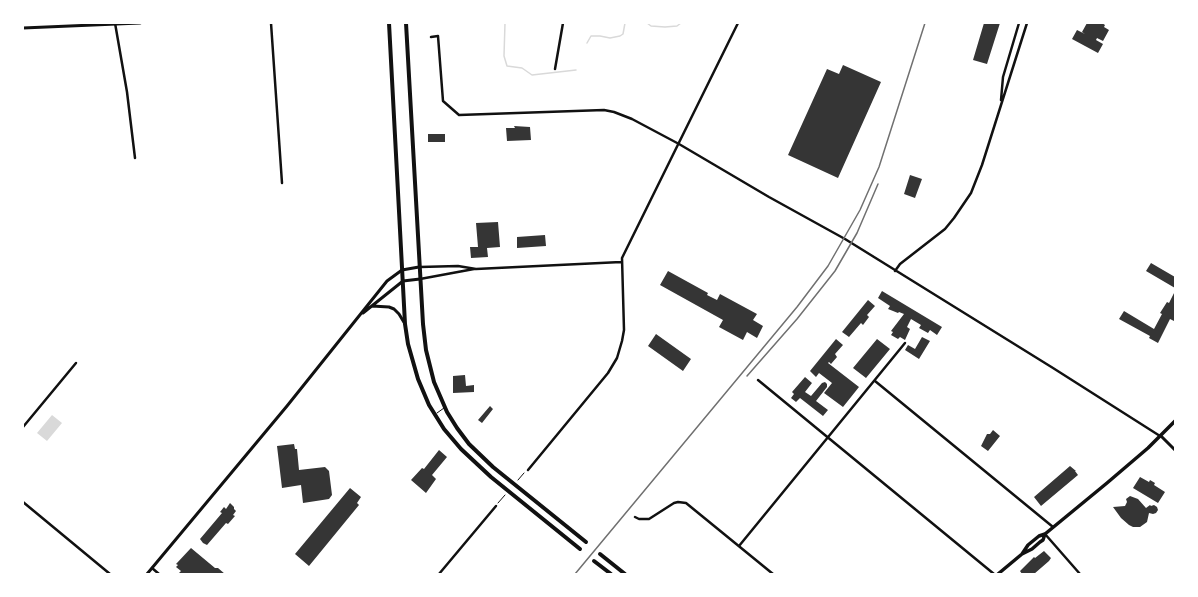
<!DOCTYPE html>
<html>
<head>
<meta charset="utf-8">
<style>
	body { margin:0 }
	#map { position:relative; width:1198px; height:597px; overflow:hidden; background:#fff; font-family:"Libre Baskerville",serif }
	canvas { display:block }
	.frame { position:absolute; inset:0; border:24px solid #fff; pointer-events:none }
</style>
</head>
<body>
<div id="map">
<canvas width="1198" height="597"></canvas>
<div class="frame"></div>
</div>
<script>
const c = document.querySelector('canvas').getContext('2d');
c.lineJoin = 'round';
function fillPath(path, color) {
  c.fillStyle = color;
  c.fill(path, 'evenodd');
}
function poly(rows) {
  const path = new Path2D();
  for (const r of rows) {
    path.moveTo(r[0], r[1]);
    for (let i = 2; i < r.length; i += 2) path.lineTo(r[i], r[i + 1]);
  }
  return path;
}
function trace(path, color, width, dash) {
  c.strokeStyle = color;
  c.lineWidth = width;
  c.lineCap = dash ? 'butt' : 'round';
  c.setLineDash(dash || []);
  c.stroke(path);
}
fillPath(poly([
	[52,415,62,423,47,441,37,433]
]), '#d9d9d9');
trace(poly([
	[505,23,504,56,507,66,522,68,532,75,576,70],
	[647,23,651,26,665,27,677,26,681,23],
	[587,43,591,36,600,36,610,38,620,36,623,34,625,23]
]), '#d9d9d9', 1.5);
fillPath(poly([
	[984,23,1000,23,987,64,973,60],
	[1087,23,1102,23,1105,25,1104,27,1109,30,1103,41,1097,38,1096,40,1103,44,1098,53,1072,39,1077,30,1085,34,1082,32],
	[843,65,881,82,838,178,788,155,827,69,839,74],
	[514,126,530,127,531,140,507,141,506,128,515,128],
	[428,134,445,134,445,142,428,142],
	[910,175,922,179,915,198,904,194],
	[498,222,500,247,487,248,488,257,471,258,470,247,478,247,476,223],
	[545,235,546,246,517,248,517,237],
	[1151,263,1175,277,1175,288,1146,271],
	[668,271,708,293,707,295,717,300,720,294,757,314,753,320,763,326,757,338,747,332,743,340,719,327,723,320,660,285],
	[882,291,942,327,937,335,930,330,928,333,919,328,921,325,911,319,907,327,910,329,905,340,900,337,898,339,891,335,893,332,891,331,904,314,899,312,898,313,888,309,890,306,878,298],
	[1175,291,1175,320,1174,321,1170,319,1158,343,1149,338,1150,336,1119,319,1124,311,1154,329,1162,314,1160,313,1167,302,1169,303],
	[868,300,875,306,867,315,869,317,863,325,861,323,849,337,842,332],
	[656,334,691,359,683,371,648,346],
	[922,337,930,341,919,359,905,350,908,345,915,349],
	[836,339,843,345,835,354,837,357,831,364,829,362,828,363,859,387,843,407,824,393,832,383,819,373,816,377,810,371],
	[877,339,890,349,866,378,853,368],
	[465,375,466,386,474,385,474,392,453,393,453,376],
	[805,377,812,383,805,392,811,396,822,383,825,382,827,384,827,387,816,401,828,410,823,416,800,398,796,402,791,398,794,394,792,392],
	[490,406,493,409,482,423,478,420],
	[993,430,1000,436,988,451,981,446,987,434,990,434],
	[294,444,295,449,297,449,299,470,325,467,329,471,332,495,329,499,303,503,301,485,282,488,277,446],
	[439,450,447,457,432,475,436,479,426,493,411,480,422,468,424,469],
	[1070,466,1076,471,1075,471,1078,475,1041,506,1034,497],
	[1140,477,1149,482,1150,480,1155,483,1154,485,1165,492,1158,503,1133,488],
	[350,488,361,497,357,503,359,505,309,566,295,554],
	[1130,496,1138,499,1146,508,1150,505,1151,506,1154,505,1157,507,1158,510,1156,513,1153,514,1149,513,1147,522,1140,527,1133,527,1129,525,1121,518,1113,507,1125,506,1127,502,1126,499],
	[230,503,234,507,234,509,236,511,233,515,235,516,228,524,226,523,207,545,203,543,200,539,222,513,220,512,224,507,226,509],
	[191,548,215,568,218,568,225,574,181,574,179,573,181,571,176,567,178,565,176,564],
	[1044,551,1051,558,1049,561,1034,574,1022,574,1020,571,1034,557,1035,558]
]), '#353535');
trace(poly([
	[518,480,524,473],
	[498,503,505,495]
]), '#111', 1);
trace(poly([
	[437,413,444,408]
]), '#111', 1);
trace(poly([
	[115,23,127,92,135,158],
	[271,23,282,183],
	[431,37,438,36,443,101,459,115,604,110,614,112,632,119,679,144,769,197,845,239,1053,368,1160,436],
	[555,69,563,23],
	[1001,100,1003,77,1019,23],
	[420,267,458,266,476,269,621,262],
	[895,271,900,264,945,229,954,218,971,193,982,165,1027,23],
	[420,279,474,269],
	[758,380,994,574],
	[875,381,1053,527],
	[23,427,76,363],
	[528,470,608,373,617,358,622,341,624,330,622,258,738,23],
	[23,502,110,574],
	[635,517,639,519,649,519,674,503,678,502,686,503,773,574],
	[1045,534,1080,574],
	[739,546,905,343],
	[152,568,159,574],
	[439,574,496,506]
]), '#111', 2.5);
trace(poly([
	[23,28,140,23],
	[372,306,389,307,394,309,399,314,405,324],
	[363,313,403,281,420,279],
	[1161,436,1175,450],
	[147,574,287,406,387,281,402,270,419,267]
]), '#111', 3);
trace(poly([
	[1022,554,1032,549,1040,542,1043,540,1045,534],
	[998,574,1022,554,1028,545,1039,536,1045,534,1107,483,1148,448,1175,421]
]), '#111', 3.5);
trace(poly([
	[389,23,405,324,408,344,418,379,429,405,444,429,461,449,491,477,580,549],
	[406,23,423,324,426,350,434,382,447,412,457,428,469,444,493,467,586,542],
	[600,554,625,574],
	[594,561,611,574]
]), '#111', 4);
trace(poly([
	[747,376,797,319,835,271,857,233,878,184],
	[575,574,797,307,828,266,860,210,879,167,925,23]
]), '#707070', 1.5);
</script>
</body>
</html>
